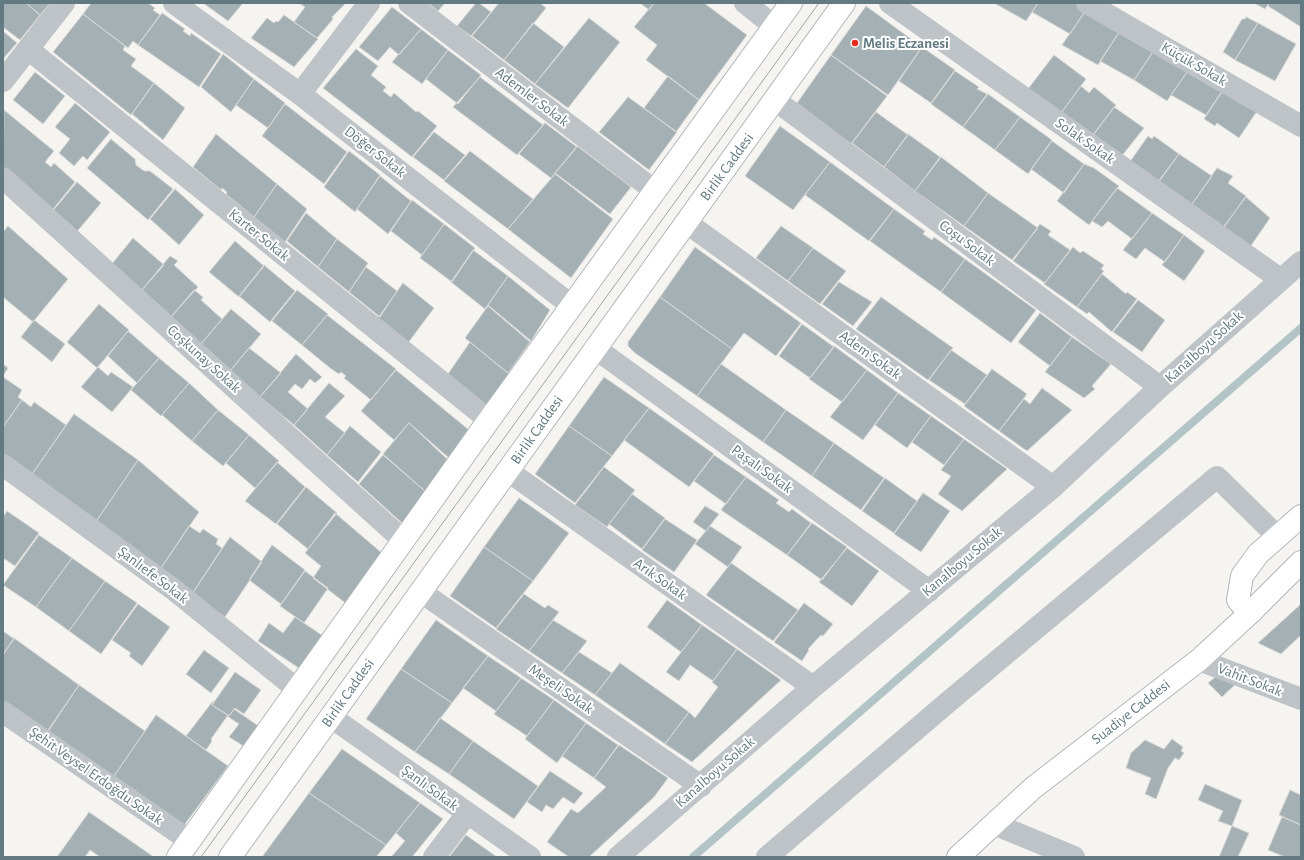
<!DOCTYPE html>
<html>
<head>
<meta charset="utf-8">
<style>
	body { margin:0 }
	#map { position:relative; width:1304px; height:860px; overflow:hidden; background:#f5f4f1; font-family:"Alegreya Sans",sans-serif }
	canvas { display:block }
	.frame { position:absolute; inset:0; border:4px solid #637a83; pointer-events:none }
</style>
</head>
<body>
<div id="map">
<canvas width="1304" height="860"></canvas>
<div class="frame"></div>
</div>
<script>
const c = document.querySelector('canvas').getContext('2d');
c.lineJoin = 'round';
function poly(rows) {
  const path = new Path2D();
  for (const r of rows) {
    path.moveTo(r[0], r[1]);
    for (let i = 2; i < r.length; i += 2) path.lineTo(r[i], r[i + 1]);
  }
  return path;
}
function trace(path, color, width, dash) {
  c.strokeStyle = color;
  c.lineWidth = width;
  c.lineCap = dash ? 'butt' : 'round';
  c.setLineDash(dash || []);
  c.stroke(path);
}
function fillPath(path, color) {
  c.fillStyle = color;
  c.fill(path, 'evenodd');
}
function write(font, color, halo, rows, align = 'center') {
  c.font = font + ' "Alegreya Sans",sans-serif';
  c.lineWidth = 4;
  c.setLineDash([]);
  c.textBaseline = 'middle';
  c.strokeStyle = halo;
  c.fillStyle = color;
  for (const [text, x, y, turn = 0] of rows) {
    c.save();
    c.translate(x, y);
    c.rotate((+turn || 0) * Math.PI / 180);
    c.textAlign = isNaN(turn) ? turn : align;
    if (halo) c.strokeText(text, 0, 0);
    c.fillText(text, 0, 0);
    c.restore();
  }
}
trace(poly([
	[693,857,1301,328]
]), '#b2c4c5', 8);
const building = poly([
	[3,3,26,3,40,15,20,40,3,27,3,3],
	[26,3,50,3,40,15,26,3],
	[91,3,148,3,155,8,153,10,160,15,138,45,133,41,128,48,83,14,91,3],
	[203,3,243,3,228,21,203,3],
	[299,3,346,3,332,17,333,19,317,38,294,22,305,7,299,3],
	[428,3,445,3,438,11,428,3],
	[476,3,479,3,491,12,471,36,457,26,476,3],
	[499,3,540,3,546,8,504,60,472,36,499,3],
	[640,3,654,3,649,10,640,3],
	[654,3,704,3,747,35,699,100,646,60,657,45,634,27,654,3],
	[994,3,1038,3,1026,21,994,3],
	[1038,3,1076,3,1087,8,1070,34,1032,12,1038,3],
	[1254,3,1269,3,1265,9,1254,3],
	[1269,3,1301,3,1301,27,1268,6,1269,3],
	[866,6,922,47,888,95,831,55,866,6],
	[392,7,421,29,399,55,390,47,378,61,359,47,392,7],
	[1087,9,1122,28,1098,65,1062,45,1087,9],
	[162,13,185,29,183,31,190,36,191,33,221,54,199,87,138,45,162,13],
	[83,14,125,46,123,50,136,59,131,66,154,83,131,115,53,52,83,14],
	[284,15,318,39,294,67,251,38,267,18,274,23,276,21,278,22,284,15],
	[1246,17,1258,23,1235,60,1223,52,1242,19,1245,19,1246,17],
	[589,18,620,42,568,108,535,84,589,18],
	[533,23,564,47,535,84,504,60,533,23],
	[1258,23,1296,44,1275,81,1235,60,1258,23],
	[1122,28,1156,47,1134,80,1100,61,1122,28],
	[421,29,448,50,422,84,392,62,421,29],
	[3,31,17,43,3,59,3,31],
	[1157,46,1192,65,1167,101,1134,80,1157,46],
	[922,47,955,70,931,103,899,81,922,47],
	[356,49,378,66,371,75,386,87,383,91,391,97,394,93,416,112,418,111,437,126,412,157,323,88,356,49],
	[448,50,481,75,458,104,426,79,448,50],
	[223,54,254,79,231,112,201,87,223,54],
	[831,55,887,96,851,144,797,103,831,55],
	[1054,55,1086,79,1061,113,1028,89,1054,55],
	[1192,65,1227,84,1206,115,1171,95,1192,65],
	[955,71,979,87,977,89,987,94,963,127,931,104,955,71],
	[35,72,65,96,43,124,13,100,35,72],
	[668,76,699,100,676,132,644,108,668,76],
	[480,77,543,125,517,155,453,107,480,77],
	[254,79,285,103,268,128,236,105,254,79],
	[154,83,185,108,163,140,132,114,154,83],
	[1081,86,1089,93,1094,87,1116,105,1092,136,1061,113,1081,86],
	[1224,89,1259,108,1239,138,1217,123,1215,126,1204,119,1224,89],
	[988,94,1020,117,995,150,963,127,988,94],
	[628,97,677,132,649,170,599,132,628,97],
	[75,103,110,132,87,160,83,156,74,166,59,153,70,139,55,127,75,103],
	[285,104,347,152,324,184,262,136,285,104],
	[1114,107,1144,128,1121,157,1092,137,1114,107],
	[4,110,54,151,45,162,51,167,54,163,75,182,50,213,3,173,4,110],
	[876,112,908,135,884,167,852,143,876,112],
	[1020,117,1052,140,1028,174,995,150,1020,117],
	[545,123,577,147,551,178,519,154,545,123],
	[780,126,830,162,793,210,745,176,780,126],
	[434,132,465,155,444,180,413,157,434,132],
	[216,134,277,184,254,217,226,194,227,192,222,188,221,190,193,167,216,134],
	[908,134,940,157,915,191,884,167,908,134],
	[1148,136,1152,139,1154,136,1179,154,1158,183,1129,163,1148,136],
	[111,139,135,159,136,165,144,171,150,171,173,189,148,220,87,168,111,139],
	[1052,141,1084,164,1064,193,1031,169,1052,141],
	[577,146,631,187,610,214,555,173,577,146],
	[349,151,380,175,355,212,324,187,349,151],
	[470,151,533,199,508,229,444,181,470,151],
	[1179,154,1212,176,1190,207,1157,183,1179,154],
	[941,157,988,193,964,226,915,191,941,157],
	[830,162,894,209,869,241,805,195,830,162],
	[1084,164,1094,168,1119,186,1089,225,1057,201,1084,164],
	[1217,168,1233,176,1228,183,1246,196,1222,230,1190,207,1217,168],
	[555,174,613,219,571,278,508,229,555,174],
	[380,176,411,201,388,234,357,209,380,176],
	[77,182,101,203,75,234,51,213,77,182],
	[277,184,307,209,285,242,254,217,277,184],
	[1117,188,1152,213,1132,239,1108,221,1102,227,1092,221,1117,188],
	[175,189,204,215,179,245,150,219,175,189],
	[988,193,1038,228,1012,260,964,226,988,193],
	[1246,197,1270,218,1248,250,1221,230,1246,197],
	[412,200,444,224,422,255,391,231,412,200],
	[894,209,925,231,923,234,932,240,934,237,965,259,941,292,870,241,894,209],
	[306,213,337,239,318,267,287,241,306,213],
	[1152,213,1184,235,1165,262,1145,248,1136,259,1123,250,1152,213],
	[444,224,475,248,452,282,420,258,444,224],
	[1040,224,1051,231,1048,235,1070,250,1045,283,1013,261,1040,224],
	[8,226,68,279,33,322,3,297,3,232,8,226],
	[781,226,813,248,788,281,756,258,781,226],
	[1184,235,1205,251,1184,281,1162,265,1184,235],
	[133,238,164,265,141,291,111,265,133,238],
	[337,239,368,263,349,292,318,267,337,239],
	[235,241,264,266,239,297,209,272,235,241],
	[695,247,801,323,776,356,744,333,732,349,660,297,695,247],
	[1073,247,1080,253,1083,251,1104,265,1101,269,1104,271,1077,307,1044,284,1073,247],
	[813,248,846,271,820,304,788,281,813,248],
	[473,250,508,276,485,309,451,282,473,250],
	[170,256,178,261,174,265,198,287,170,318,141,291,170,256],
	[965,259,1036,310,1011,343,941,292,965,259],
	[264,265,295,291,270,322,239,296,264,265],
	[366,267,397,291,380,317,349,292,366,267],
	[1102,274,1126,294,1127,292,1137,299,1112,332,1089,312,1087,314,1077,307,1102,274],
	[508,276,550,310,531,341,488,305,508,276],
	[839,282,872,302,853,326,822,304,839,282],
	[403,283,434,308,408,343,378,318,403,283],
	[194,290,203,297,201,300,222,319,200,345,170,318,194,290],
	[297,290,328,314,302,345,272,321,297,290],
	[660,297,732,349,697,396,635,353,628,346,628,342,660,297],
	[881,297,953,348,928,380,856,329,881,297],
	[1138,300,1165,320,1142,352,1113,332,1138,300],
	[99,304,129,330,97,368,67,342,99,304],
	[488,306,530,342,508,373,465,338,488,306],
	[231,309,261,334,230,371,200,345,231,309],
	[1040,313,1072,337,1050,366,1018,342,1040,313],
	[327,315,396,369,371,400,344,378,346,376,341,372,339,374,330,368,302,345,327,315],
	[34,320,65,344,52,362,21,337,34,320],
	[802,324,834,347,810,378,779,356,802,324],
	[128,331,159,358,137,383,108,356,128,331],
	[1072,337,1111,364,1092,386,1095,389,1084,398,1045,372,1072,337],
	[470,342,510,375,487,407,448,374,470,342],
	[834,346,867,370,842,402,809,379,834,346],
	[249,348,281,373,260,397,230,371,249,348],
	[951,350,987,375,965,404,929,380,951,350],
	[296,354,322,377,315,383,310,379,302,389,295,384,288,392,308,409,294,425,260,397,296,354],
	[159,358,189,383,161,416,131,390,159,358],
	[3,364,8,368,3,376,3,364],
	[721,364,786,410,763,442,697,396,721,364],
	[98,367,108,376,111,372,133,387,112,412,81,387,98,367],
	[992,369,1027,394,999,431,964,406,992,369],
	[396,370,469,430,449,458,409,423,394,440,361,411,396,370],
	[867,370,898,393,863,440,830,417,867,370],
	[3,377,22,390,18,397,22,400,3,427,3,377],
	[604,377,649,408,612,456,569,426,604,377],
	[189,383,218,410,192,441,162,415,189,383],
	[329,383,345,396,325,417,345,433,327,455,294,425,329,383],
	[1042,388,1072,410,1027,451,999,431,1024,399,1030,404,1042,388],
	[898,393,931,416,907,448,875,425,898,393],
	[22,400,31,407,34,402,66,425,28,480,3,462,3,427,22,400],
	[649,408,714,454,689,487,624,440,649,408],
	[218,410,249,435,223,466,192,441,218,410],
	[786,410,834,443,812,476,763,442,786,410],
	[74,414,138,460,93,526,28,480,74,414],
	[931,416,964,439,944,465,912,442,931,416],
	[409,423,448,460,426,492,383,454,409,423],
	[350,426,381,452,358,482,327,455,350,426],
	[569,426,612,456,575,503,535,474,569,426],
	[249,435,279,461,255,488,226,463,249,435],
	[964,439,1007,469,962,511,938,494,951,476,941,470,964,439],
	[834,443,884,478,861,510,812,476,834,443],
	[383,455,426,492,403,524,359,484,383,455],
	[714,455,746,477,726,504,694,481,714,455],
	[138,460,199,512,159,571,93,526,138,460],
	[277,462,305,487,276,524,245,501,277,462],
	[604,467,635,490,607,527,575,505,604,467],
	[746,477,779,500,776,503,789,512,792,509,811,523,787,555,721,510,746,477],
	[885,478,917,501,894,533,862,511,885,478],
	[306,487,337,513,308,549,277,524,306,487],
	[923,493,950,511,921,552,894,534,923,493],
	[632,494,665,518,642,549,609,524,632,494],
	[519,498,569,533,533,581,484,547,519,498],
	[705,506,719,514,706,531,693,522,705,506],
	[7,511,39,533,15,566,3,558,3,517,7,511],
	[335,513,383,554,348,605,313,578,321,566,305,553,335,513],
	[665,519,697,540,674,572,642,550,665,519],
	[812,523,847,547,822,580,787,555,812,523],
	[189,526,200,533,203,529,218,539,216,544,222,548,192,594,159,571,189,526],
	[710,526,742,547,728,567,695,544,710,526],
	[39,535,72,558,36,607,3,585,39,535],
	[230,537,262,562,225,617,192,594,230,537],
	[272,545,305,570,281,604,249,580,272,545],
	[484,547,533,581,496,628,450,596,484,547],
	[847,548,879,571,852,606,819,582,847,548],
	[72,558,105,581,69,631,36,607,72,558],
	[731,563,798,610,773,641,706,595,731,563],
	[305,571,328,588,304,623,280,606,305,571],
	[105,581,137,603,101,654,69,631,105,581],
	[524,594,545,608,548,605,559,612,529,651,496,629,524,594],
	[667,600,702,625,681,652,647,627,667,600],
	[804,603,833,624,823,636,821,635,808,649,809,650,802,661,774,642,804,603],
	[138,604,170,627,142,666,129,656,131,653,112,640,138,604],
	[1301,604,1301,635,1281,654,1258,643,1301,604],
	[295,617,329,640,305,672,258,641,269,623,283,633,295,617],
	[436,620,488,656,452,703,401,669,436,620],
	[553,620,587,641,562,673,529,651,553,620],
	[702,625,737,649,713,681,690,665,679,681,666,672,702,625],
	[3,631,14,639,3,654,3,631],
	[14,638,79,685,46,733,3,702,3,655,14,638],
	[737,649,781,680,692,762,665,744,689,712,695,718,718,687,712,682,737,649],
	[204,650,229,668,211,693,186,674,204,650],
	[579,652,612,673,595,695,562,673,579,652],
	[488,656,521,678,496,711,463,688,488,656],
	[620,663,689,712,665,744,595,695,620,663],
	[401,669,452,703,415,752,366,719,401,669],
	[1224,670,1241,679,1222,697,1208,683,1224,670],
	[235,672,261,690,244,714,235,708,229,716,212,705,235,672],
	[521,678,554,700,527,736,494,714,521,678],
	[79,685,145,731,112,779,47,733,79,685],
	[554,700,586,723,557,763,525,739,554,700],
	[213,701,212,705,228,715,211,739,212,741,206,750,186,736,213,701],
	[234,709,260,727,245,747,229,737,239,724,227,716,229,716,234,709],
	[156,715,228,766,182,828,112,779,156,715],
	[440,718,473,741,449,774,415,752,440,718],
	[586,723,618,745,594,778,562,756,586,723],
	[1172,739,1183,747,1181,751,1184,753,1179,760,1175,758,1168,768,1156,799,1145,794,1151,778,1126,768,1131,753,1145,740,1164,749,1172,739],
	[473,741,538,786,514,819,449,774,473,741],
	[619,745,668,778,654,797,589,857,569,857,547,842,571,809,578,813,606,787,594,778,619,745],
	[342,749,420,803,386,845,309,793,342,749],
	[550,771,583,793,574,804,563,797,553,809,546,805,542,812,527,802,550,771],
	[1205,784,1242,800,1232,826,1218,821,1223,811,1198,800,1205,784],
	[1290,790,1301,795,1301,825,1279,815,1290,790],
	[309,793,386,845,376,857,262,857,309,793],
	[420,803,443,819,412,857,391,857,405,841,396,833,420,803],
	[89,812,154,857,100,857,90,850,85,857,57,857,89,812],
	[1282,817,1301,825,1301,857,1285,857,1268,850,1282,817],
	[1232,826,1249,833,1238,857,1219,857,1232,826],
	[466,835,497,857,449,857,466,835]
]);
fillPath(building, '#a4b0b3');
trace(building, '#d6d6d4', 1);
const secondary = poly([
	[178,857,489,420,791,3],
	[230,857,844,3],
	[958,857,1033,788,1199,660,1250,613,1301,562]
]);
const primary = poly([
	[1250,613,1238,600,1242,576,1258,554,1301,516]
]);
trace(secondary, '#b0b7ba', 24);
trace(primary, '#b1b7ba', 24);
trace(poly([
	[174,3,300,94,572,306],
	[409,3,655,191],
	[745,3,774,26],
	[890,3,1280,279],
	[1087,3,1301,126],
	[28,49,489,420],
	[3,81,64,3],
	[300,94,369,3],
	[775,100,1160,387],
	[3,178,404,541],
	[687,223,1053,487],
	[595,348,929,591],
	[3,465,173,589,298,690],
	[508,471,813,687],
	[421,592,701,786],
	[1199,660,1301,699],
	[3,712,190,841],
	[331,717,530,857],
	[994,824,1074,857],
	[434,857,467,814],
	[618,857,813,687,1053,487,1160,387,1301,262],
	[767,857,947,703,1217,477,1278,537]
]), '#bdc3c6', 22);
trace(secondary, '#fff', 22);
trace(primary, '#fff', 22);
trace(poly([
	[201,857,819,3]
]), '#9ca6aa', 1);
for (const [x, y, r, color] of [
	[855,43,4,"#e82b1e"]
]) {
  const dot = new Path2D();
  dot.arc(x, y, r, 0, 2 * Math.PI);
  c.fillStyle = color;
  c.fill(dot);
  trace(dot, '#fff', 1.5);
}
write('bold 15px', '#637a83', '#fff', [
	["Melis Eczanesi",863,43]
], 'left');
write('15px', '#637a83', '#fff', [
	["Küçük Sokak",1194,64,30],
	["Ademler Sokak",532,97,37],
	["Solak Sokak",1085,141,35],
	["Döğer Sokak",375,152,38],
	["Birlik Caddesi",727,167,-54],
	["Karter Sokak",259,235,39],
	["Coşu Sokak",967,243,37],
	["Kanalboyu Sokak",1204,347,-42],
	["Adem Sokak",870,355,36],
	["Coşkunay Sokak",204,359,42],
	["Birlik Caddesi",537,430,-55],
	["Paşalı Sokak",762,469,36],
	["Kanalboyu Sokak",962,562,-40],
	["Şanlıefe Sokak",153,575,37],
	["Arık Sokak",660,579,35],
	["Vahit Sokak",1250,680,21],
	["Meşeli Sokak",561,689,35],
	["Birlik Caddesi",348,693,-55],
	["Suadiye Caddesi",1131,712,-38],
	["Kanalboyu Sokak",715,772,-41],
	["Şehit Veysel Erdoğdu Sokak",96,776,35],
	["Şanlı Sokak",430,788,36]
]);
</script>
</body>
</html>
